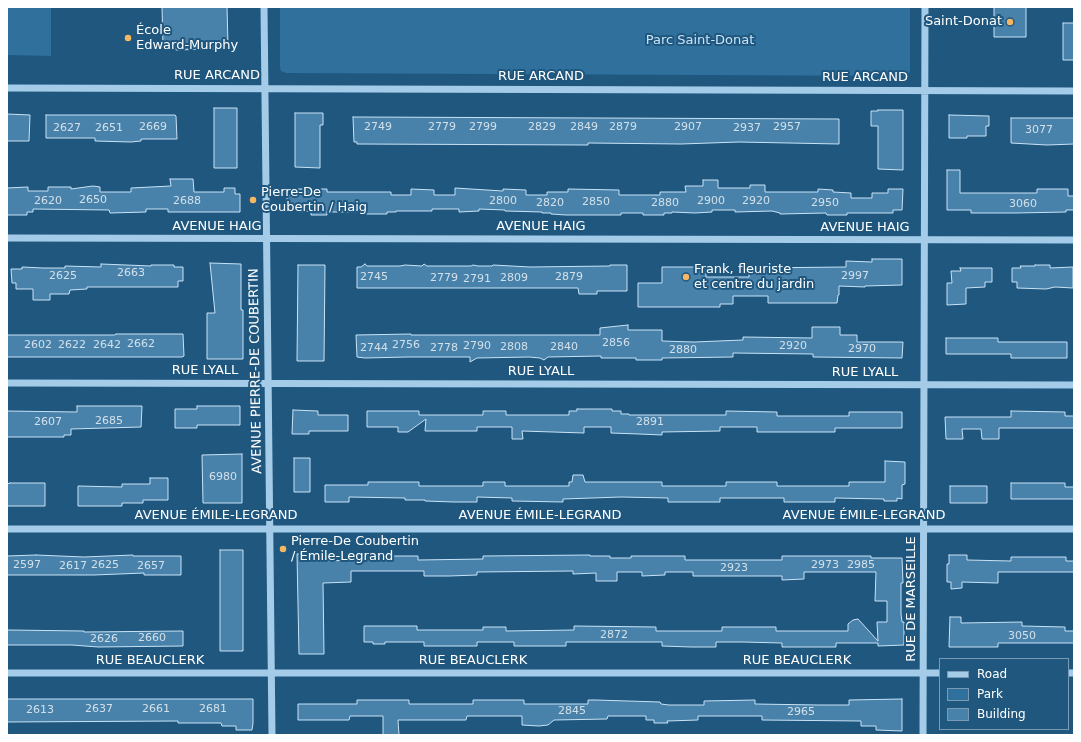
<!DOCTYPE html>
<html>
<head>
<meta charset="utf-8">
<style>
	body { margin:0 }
	#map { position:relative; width:1081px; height:742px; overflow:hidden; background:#1f577f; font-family:"DejaVu Sans",sans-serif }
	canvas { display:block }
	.frame { position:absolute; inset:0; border:8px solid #fff; pointer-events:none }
	.legend { position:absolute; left:939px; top:658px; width:130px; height:72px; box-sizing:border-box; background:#1f577f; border:1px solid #799ab2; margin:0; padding:5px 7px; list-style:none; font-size:12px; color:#fff }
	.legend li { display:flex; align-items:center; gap:8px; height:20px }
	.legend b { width:20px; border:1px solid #799ab2 }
</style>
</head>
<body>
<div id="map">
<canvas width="1081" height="742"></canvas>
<div class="frame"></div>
<ul class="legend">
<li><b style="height:5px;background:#a4cce8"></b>Road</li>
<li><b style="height:11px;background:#2f709c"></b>Park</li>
<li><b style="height:11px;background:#4881a9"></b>Building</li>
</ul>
</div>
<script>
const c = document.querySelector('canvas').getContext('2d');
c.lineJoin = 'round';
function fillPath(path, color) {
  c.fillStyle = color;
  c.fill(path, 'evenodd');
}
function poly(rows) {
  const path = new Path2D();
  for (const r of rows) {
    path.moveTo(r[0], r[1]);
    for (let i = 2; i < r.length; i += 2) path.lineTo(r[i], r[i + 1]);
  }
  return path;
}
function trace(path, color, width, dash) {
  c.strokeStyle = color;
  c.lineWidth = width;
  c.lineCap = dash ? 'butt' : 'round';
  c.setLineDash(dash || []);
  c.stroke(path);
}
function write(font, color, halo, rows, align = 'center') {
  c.font = font + ' "DejaVu Sans",sans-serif';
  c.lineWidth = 4;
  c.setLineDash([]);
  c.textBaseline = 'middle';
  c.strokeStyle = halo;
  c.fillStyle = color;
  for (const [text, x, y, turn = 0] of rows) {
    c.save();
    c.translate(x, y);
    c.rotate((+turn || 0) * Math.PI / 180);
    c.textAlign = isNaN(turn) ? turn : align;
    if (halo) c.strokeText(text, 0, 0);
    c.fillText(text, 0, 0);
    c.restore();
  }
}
fillPath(poly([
	[7,7,51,7,51,56,7,55],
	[280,7,910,7,910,71,908,75,905,76,286,73,281,71,280,67]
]), '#2f709c');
const building = poly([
	[162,7,227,7,228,45,214,45,214,49,176,50,176,46,163,46,162,7],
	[994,7,1026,7,1026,37,994,37,994,7],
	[1063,23,1074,23,1074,60,1063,60,1063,23],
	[214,108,237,108,237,168,214,168,214,108],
	[878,110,903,110,903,170,878,169,878,126,871,126,871,111,878,111,878,110],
	[295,113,323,113,323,125,320,125,320,168,295,167,295,113],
	[7,114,30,115,29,141,7,141,7,114],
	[46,115,175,115,176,116,177,139,141,139,141,141,131,142,95,141,95,138,46,138,46,115],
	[949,115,989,116,989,126,986,126,986,136,967,136,967,138,949,138,949,115],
	[353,117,839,119,839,144,739,142,681,144,588,143,588,145,357,144,357,142,354,142,353,117],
	[1011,118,1074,118,1074,144,1047,145,1011,143,1011,118],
	[947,170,960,170,960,193,1037,193,1037,189,1068,189,1068,196,1074,196,1074,210,1066,210,1066,212,1016,213,971,213,971,210,947,210,947,170],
	[170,179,193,179,194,192,224,192,224,188,235,188,235,194,240,194,240,212,168,212,168,209,146,209,146,212,110,213,109,210,33,209,33,212,27,212,27,215,7,215,7,188,28,187,28,191,48,191,48,187,71,187,71,189,93,186,100,187,100,192,131,192,131,188,171,186,170,179],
	[703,180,718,180,718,188,750,188,750,185,765,185,765,192,818,192,818,189,833,190,833,192,851,193,851,198,872,198,872,193,888,193,888,189,903,189,902,210,893,210,893,213,847,213,847,215,827,215,826,213,780,214,780,213,772,211,735,212,735,210,712,210,712,212,695,213,672,212,672,213,664,213,664,215,643,215,643,213,621,213,621,215,566,215,551,214,551,213,542,213,542,212,505,211,505,210,479,209,479,211,459,212,459,209,432,209,432,211,396,211,396,212,387,212,387,214,366,214,366,212,327,212,327,215,311,215,311,211,298,212,298,210,287,210,287,196,297,194,297,189,327,189,327,192,391,192,391,195,411,195,411,189,434,190,434,195,455,195,455,188,503,191,503,189,526,190,526,195,547,195,547,192,568,192,568,189,619,190,619,195,660,195,660,192,686,192,685,186,703,186,703,180],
	[872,259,902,259,902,285,865,286,865,287,839,286,839,295,838,295,837,303,768,303,768,296,733,296,733,304,720,304,720,307,638,307,638,283,662,283,662,267,706,267,706,277,749,277,749,268,846,267,846,261,872,262,872,259],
	[210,263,241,264,241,310,243,310,243,359,207,359,207,313,215,313,210,263],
	[101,264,151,266,151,265,174,265,174,267,183,267,183,281,178,281,178,287,87,287,87,289,70,290,69,294,50,294,50,300,33,300,33,289,16,289,16,283,12,283,11,269,22,269,22,267,43,268,65,268,65,266,101,267,101,264],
	[365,264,367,266,400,266,405,265,422,266,424,264,427,266,471,266,473,265,478,266,492,266,493,265,530,267,610,266,610,265,627,265,627,291,597,291,597,294,579,294,578,288,357,288,357,267,361,267,365,264],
	[298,265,325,265,324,361,297,361,298,265],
	[1035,265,1050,265,1050,268,1073,267,1073,288,1055,287,1046,289,1017,288,1017,282,1012,282,1012,268,1021,268,1020,266,1035,266,1035,265],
	[960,268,992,268,992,282,985,282,985,287,966,288,966,304,947,305,947,283,952,283,951,271,961,271,960,268],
	[628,325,628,330,662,330,662,341,694,342,743,340,743,337,812,338,812,327,840,327,840,335,857,335,857,342,903,342,902,358,813,357,813,354,733,353,733,357,662,358,662,360,636,360,636,358,601,358,601,356,548,357,544,360,540,358,529,357,477,358,470,362,470,357,407,357,365,358,357,357,356,335,411,334,411,335,600,335,600,328,628,325],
	[116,334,183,334,184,356,182,357,7,357,7,335,115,335,116,334],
	[946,338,998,338,998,342,1067,342,1067,358,1011,358,1011,354,946,354,946,338],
	[77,406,142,406,141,427,71,429,71,435,64,435,64,437,7,437,7,411,77,412,77,406],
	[197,406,240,406,240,425,197,425,197,428,175,428,175,409,197,409,197,406],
	[577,409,612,409,612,411,621,411,621,414,629,414,629,415,726,415,726,411,777,412,777,416,849,416,849,412,902,412,902,428,835,428,835,432,757,432,757,427,720,427,720,431,662,432,662,435,639,434,611,433,611,427,584,427,584,433,522,431,523,439,512,439,512,427,477,427,477,431,425,431,426,419,408,432,398,432,398,427,367,427,367,411,419,411,419,415,483,415,483,411,506,411,506,415,569,415,569,411,577,411,577,409],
	[293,410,318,411,318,415,348,415,348,431,309,431,309,434,292,434,293,410],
	[1011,411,1065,412,1065,416,1074,416,1074,428,999,428,999,439,982,439,981,429,962,429,963,439,946,439,945,417,1011,417,1011,411],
	[242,454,242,503,203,503,202,455,242,454],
	[294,458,310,458,310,492,294,492,294,458],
	[885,461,905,462,905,484,902,485,902,499,897,498,897,501,884,501,884,499,835,498,835,502,784,502,784,498,720,498,720,502,668,502,668,498,621,497,563,499,563,502,512,501,512,498,477,497,477,502,454,502,425,501,425,500,405,500,405,498,349,497,349,502,325,502,325,485,368,485,368,482,419,482,419,486,483,486,483,482,505,482,505,486,569,486,569,482,572,482,573,475,583,475,585,482,662,482,662,486,726,486,726,482,777,482,777,486,849,486,849,482,885,482,885,461],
	[150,478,168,478,168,500,143,500,143,503,122,503,122,506,78,506,78,486,122,487,122,484,150,484,150,478],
	[10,483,45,483,45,506,7,506,7,484,10,483],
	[1011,483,1065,483,1065,487,1074,487,1074,499,1011,499,1011,483],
	[950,486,987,486,987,503,950,503,950,486],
	[220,550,243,550,243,651,220,651,220,550],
	[297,554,317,554,317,561,364,560,364,556,418,556,418,560,483,559,483,556,590,555,590,556,610,556,610,558,631,558,631,556,685,556,685,560,782,560,782,556,871,556,871,558,902,558,903,583,901,583,901,614,902,622,904,622,904,645,878,646,878,643,836,643,836,647,782,647,782,643,743,642,716,642,716,647,691,647,662,646,662,642,566,642,566,646,514,646,514,642,477,642,477,646,424,646,424,642,385,642,385,644,373,644,373,642,364,642,364,626,417,626,417,630,483,630,483,627,506,627,506,631,574,630,574,626,656,627,656,631,722,631,722,627,776,627,776,631,848,631,848,624,853,620,858,619,878,641,877,622,887,622,887,601,875,601,876,572,804,572,804,579,782,580,782,576,693,576,693,572,665,572,665,575,642,576,642,572,617,572,617,581,596,581,596,573,573,574,573,571,477,572,477,575,449,576,424,576,424,571,351,571,351,582,323,583,324,654,299,654,297,554],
	[36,555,84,557,133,555,133,556,181,556,181,575,144,575,144,573,94,575,7,575,7,556,36,555],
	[949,555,967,555,967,560,1011,561,1011,557,1066,557,1066,561,1074,561,1074,572,998,572,998,583,962,582,962,588,951,589,951,582,947,582,947,564,949,564,949,555],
	[950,617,961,617,961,623,1022,622,1022,626,1065,627,1065,631,1074,631,1074,643,998,643,998,647,949,647,950,617],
	[7,630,84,631,84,632,183,631,183,646,98,647,72,645,7,645,7,630],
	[7,699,253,699,253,723,252,730,236,730,236,726,222,726,221,723,178,723,178,721,7,722,7,699],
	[902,699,902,731,876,730,876,726,861,726,861,721,762,720,762,716,698,716,698,720,667,721,668,723,654,723,654,720,646,720,646,716,608,716,607,719,554,720,548,725,539,726,522,725,522,716,467,716,466,720,398,720,399,735,383,735,383,716,350,716,349,720,298,720,298,704,357,704,357,700,409,700,409,704,473,704,473,700,524,700,524,704,588,704,588,700,596,700,660,702,661,704,669,705,704,705,704,701,755,700,755,704,819,705,849,705,849,700,902,699]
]);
fillPath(building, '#4881a9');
trace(building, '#c8e3f6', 1);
trace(poly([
	[264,7,272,735],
	[7,88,1074,91],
	[7,238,1074,240],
	[7,383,1074,385],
	[7,529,1074,529],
	[7,673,940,673],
	[1068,673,1074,673],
	[923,735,925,7]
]), '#a4cce8', 7);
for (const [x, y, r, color] of [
	[1010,22,4,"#f6b764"],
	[128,38,4,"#f6b764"],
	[253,200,4,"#f6b764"],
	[686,277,4,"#f6b764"],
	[283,549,4,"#f6b764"]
]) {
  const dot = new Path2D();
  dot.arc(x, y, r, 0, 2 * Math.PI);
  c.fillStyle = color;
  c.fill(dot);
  trace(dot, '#1f577f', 1.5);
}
write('11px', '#d1e0ea', null, [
	["2669",153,127],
	["2749",378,127],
	["2779",442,127],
	["2799",483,127],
	["2829",542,127],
	["2849",584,127],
	["2879",623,127],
	["2907",688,127],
	["2957",787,127],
	["2627",67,128],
	["2651",109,128],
	["2937",747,128],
	["3077",1039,130],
	["2650",93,200],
	["2620",48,201],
	["2688",187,201],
	["2800",503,201],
	["2900",711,201],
	["2920",756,201],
	["2850",596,202],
	["2820",550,203],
	["2880",665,203],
	["2950",825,203],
	["3060",1023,204],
	["2663",131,273],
	["2625",63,276],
	["2997",855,276],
	["2745",374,277],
	["2879",569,277],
	["2779",444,278],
	["2809",514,278],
	["2791",477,279],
	["2856",616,343],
	["2662",141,344],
	["2602",38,345],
	["2622",72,345],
	["2642",107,345],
	["2756",406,345],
	["2790",477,346],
	["2920",793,346],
	["2808",514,347],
	["2840",564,347],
	["2744",374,348],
	["2778",444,348],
	["2970",862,349],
	["2880",683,350],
	["2685",109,421],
	["2607",48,422],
	["2891",650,422],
	["6980",223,477],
	["2597",27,565],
	["2625",105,565],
	["2973",825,565],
	["2985",861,565],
	["2617",73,566],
	["2657",151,566],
	["2923",734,568],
	["2872",614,635],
	["3050",1022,636],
	["2660",152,638],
	["2626",104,639],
	["2637",99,709],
	["2661",156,709],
	["2681",213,709],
	["2613",40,710],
	["2845",572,711],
	["2965",801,712]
]);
write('13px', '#fff', '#1f577f', [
	["Saint-Donat",1002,22,"right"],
	["École",136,31],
	["Edward-Murphy",136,46],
	["Pierre-De",261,193],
	["Coubertin / Haig",261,208],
	["Frank, fleuriste",694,270],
	["et centre du jardin",694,285],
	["Pierre-De Coubertin",291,542],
	["/ Émile-Legrand",291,557]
], 'left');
write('13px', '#c8e3f6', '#1f577f', [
	["Parc Saint-Donat",700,41]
]);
write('13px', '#fff', '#1f577f', [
	["RUE ARCAND",217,76],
	["RUE ARCAND",541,77],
	["RUE ARCAND",865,78],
	["AVENUE HAIG",217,227],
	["AVENUE HAIG",541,227],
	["AVENUE HAIG",865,228],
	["RUE LYALL",205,371],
	["AVENUE PIERRE-DE COUBERTIN",256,371,-91],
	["RUE LYALL",541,372],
	["RUE LYALL",865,373],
	["AVENUE ÉMILE-LEGRAND",216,516],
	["AVENUE ÉMILE-LEGRAND",540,516],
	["AVENUE ÉMILE-LEGRAND",864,516],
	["RUE DE MARSEILLE",912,599,-90],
	["RUE BEAUCLERK",150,661],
	["RUE BEAUCLERK",473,661],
	["RUE BEAUCLERK",797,661]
]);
</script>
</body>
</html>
